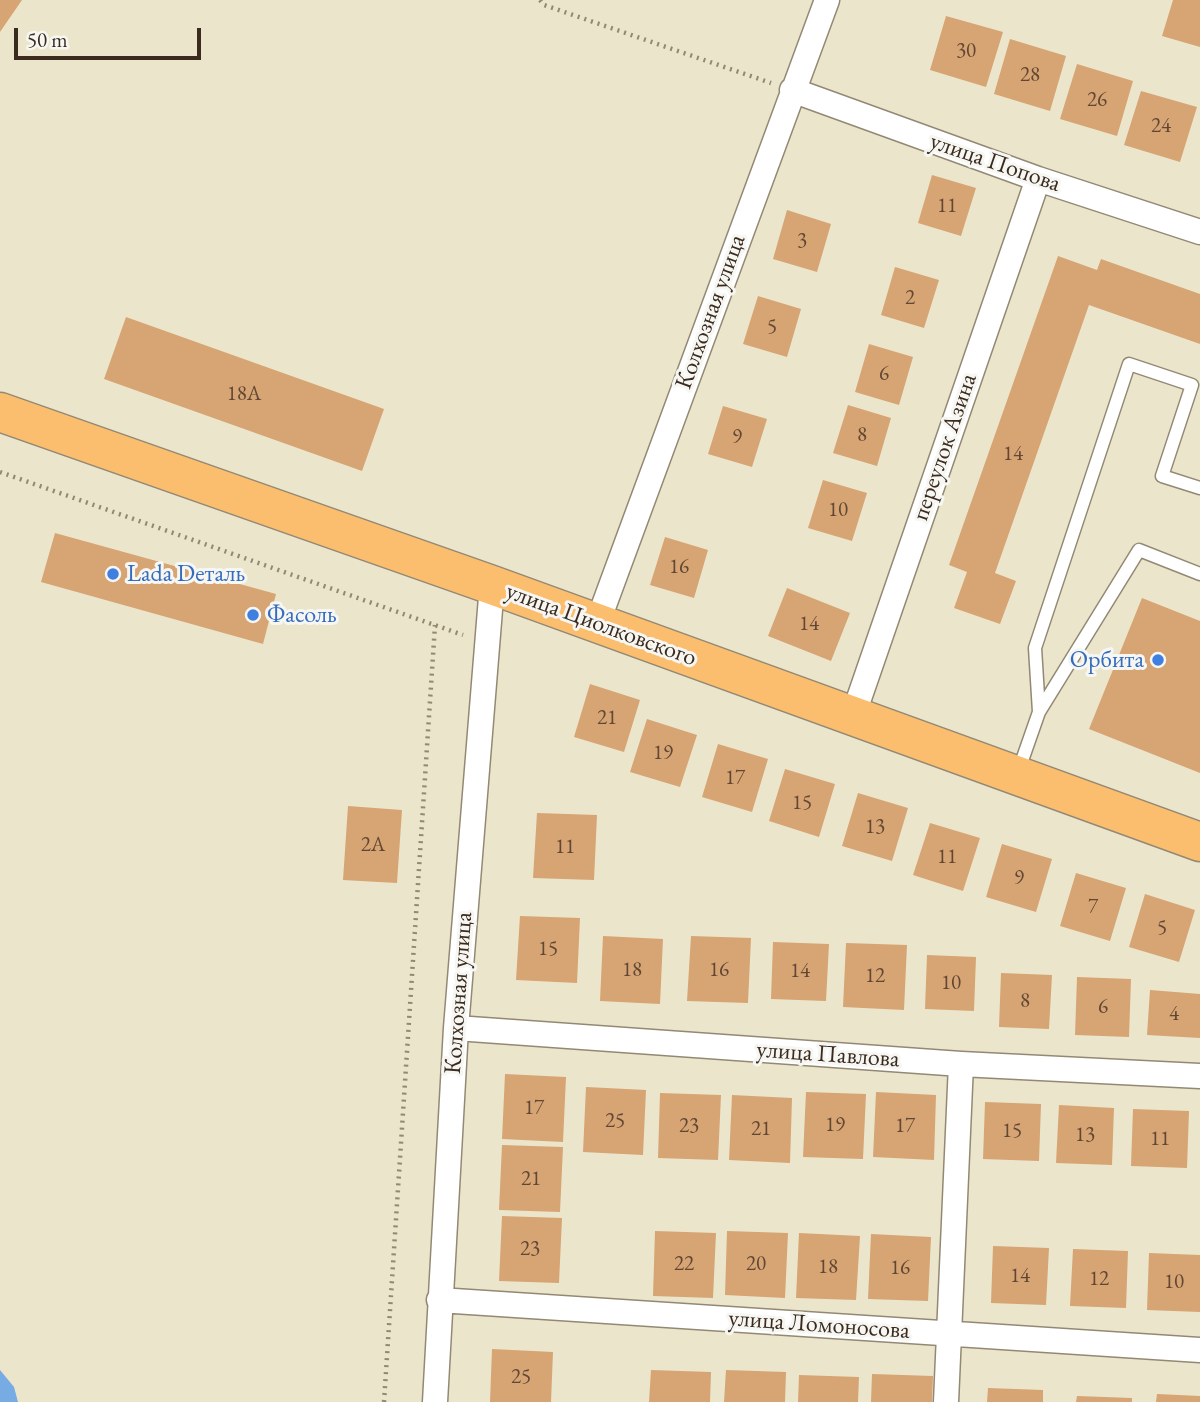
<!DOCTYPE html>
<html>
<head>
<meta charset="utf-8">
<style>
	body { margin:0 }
	#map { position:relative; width:1200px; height:1402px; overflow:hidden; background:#ebe6cb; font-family:"EB Garamond",serif }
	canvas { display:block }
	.scale { position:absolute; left:14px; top:28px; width:187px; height:32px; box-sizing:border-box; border:4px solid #3b2a1e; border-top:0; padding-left:9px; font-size:21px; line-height:24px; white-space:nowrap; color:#3b2a1e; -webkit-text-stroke:5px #f6f6f2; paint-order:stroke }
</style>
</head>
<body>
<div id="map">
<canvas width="1200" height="1402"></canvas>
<div class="scale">50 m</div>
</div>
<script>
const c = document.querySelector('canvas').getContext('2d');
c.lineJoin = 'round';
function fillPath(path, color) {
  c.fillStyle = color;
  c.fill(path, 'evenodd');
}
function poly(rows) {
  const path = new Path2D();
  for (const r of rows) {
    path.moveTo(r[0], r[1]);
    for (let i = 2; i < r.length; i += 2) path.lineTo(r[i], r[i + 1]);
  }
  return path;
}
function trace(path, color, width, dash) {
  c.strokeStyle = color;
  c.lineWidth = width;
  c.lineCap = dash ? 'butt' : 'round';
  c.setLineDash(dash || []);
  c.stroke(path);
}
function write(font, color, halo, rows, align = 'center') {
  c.font = font + ' "EB Garamond",serif';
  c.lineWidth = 6;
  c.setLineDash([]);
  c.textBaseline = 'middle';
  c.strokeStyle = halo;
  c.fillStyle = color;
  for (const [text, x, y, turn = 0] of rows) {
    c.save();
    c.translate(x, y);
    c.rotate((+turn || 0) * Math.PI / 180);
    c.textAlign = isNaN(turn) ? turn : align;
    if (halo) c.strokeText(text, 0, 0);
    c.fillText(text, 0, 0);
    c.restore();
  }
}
fillPath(poly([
	[0,1370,14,1387,18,1402,0,1402]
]), '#76abe4');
fillPath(poly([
	[0,0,22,0,0,32],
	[1173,0,1200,0,1200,47,1162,36],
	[946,16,1003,32,986,87,930,70],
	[1010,39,1066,56,1050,111,994,94],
	[1077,64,1133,81,1117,136,1060,119],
	[1141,91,1197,107,1180,162,1124,145],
	[932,175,976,188,961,236,918,223],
	[787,210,831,224,817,272,773,259],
	[1058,256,1097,270,1101,259,1200,294,1200,344,1089,305,995,573,1016,581,1000,624,954,608,967,572,949,565],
	[895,267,939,280,924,328,881,315],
	[758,296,801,309,787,357,743,344],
	[126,317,384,409,362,471,104,379],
	[869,344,913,357,899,405,855,392],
	[848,405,891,418,877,466,833,453],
	[723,406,767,419,752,467,708,454],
	[823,480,867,493,852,541,808,528],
	[55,533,276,594,263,644,41,582],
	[665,537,708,550,694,598,650,585],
	[787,588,850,613,831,661,768,636],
	[1142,598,1200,621,1200,773,1089,729],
	[590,684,640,700,624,752,574,737],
	[647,719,697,735,680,787,630,772],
	[718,744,768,759,752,812,702,797],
	[785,769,835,784,819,837,769,821],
	[858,793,908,808,892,861,842,846],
	[348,806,402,810,397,883,343,880],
	[537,813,597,815,594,880,533,878],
	[930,823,980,838,963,891,913,875],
	[1002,844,1052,859,1036,912,986,897],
	[1076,873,1126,888,1110,941,1060,926],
	[1145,894,1195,910,1179,962,1129,947],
	[520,916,580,918,577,983,516,980],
	[603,936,663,939,660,1004,600,1001],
	[691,936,751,938,748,1003,687,1001],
	[773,942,829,944,826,1001,771,999],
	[846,943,907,945,904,1010,843,1007],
	[927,955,976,957,974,1011,925,1009],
	[1001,973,1052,975,1049,1029,999,1027],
	[1077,977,1131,979,1129,1037,1075,1035],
	[1150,990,1200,994,1200,1038,1147,1035],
	[505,1074,566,1077,563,1142,502,1139],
	[586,1087,646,1090,643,1155,583,1152],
	[806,1092,866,1094,863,1159,803,1157],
	[876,1092,936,1095,934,1160,873,1157],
	[660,1093,721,1095,718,1160,658,1158],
	[732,1095,792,1098,790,1163,729,1160],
	[985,1102,1041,1104,1039,1161,983,1159],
	[1059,1105,1114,1108,1112,1165,1056,1163],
	[1133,1109,1189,1111,1187,1168,1131,1166],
	[502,1145,563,1147,560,1212,499,1210],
	[502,1216,562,1218,559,1283,499,1281],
	[655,1231,716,1233,713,1298,653,1296],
	[727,1231,788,1233,785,1298,725,1295],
	[799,1233,860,1236,856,1300,796,1298],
	[871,1234,931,1237,928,1301,868,1299],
	[993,1246,1049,1248,1046,1305,991,1303],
	[1073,1249,1128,1251,1126,1308,1070,1306],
	[1149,1253,1200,1255,1200,1312,1147,1310],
	[492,1349,553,1352,551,1402,490,1402],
	[651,1370,711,1372,710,1402,649,1402],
	[726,1370,786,1372,785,1402,724,1402],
	[872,1374,933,1376,932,1402,871,1402],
	[799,1375,859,1377,858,1402,798,1402],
	[988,1388,1043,1390,1043,1402,987,1402],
	[1157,1394,1200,1396,1200,1402,1156,1402],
	[1077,1396,1132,1398,1132,1402,1076,1402]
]), '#d7a474');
const service = poly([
	[1039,712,1035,648,1129,364,1192,385,1162,476,1200,488],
	[1018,772,1039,712,1139,550,1200,574]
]);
const minor = poly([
	[792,90,1038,179,1200,232],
	[597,624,827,0],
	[853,716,1038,179],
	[456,1028,961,1064,1200,1076],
	[439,1300,1200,1350],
	[435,1402,456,1028,492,585],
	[946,1402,961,1064]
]);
const primary = poly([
	[0,412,492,585,1200,842]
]);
trace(service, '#938874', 15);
trace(minor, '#938874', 27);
trace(primary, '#938874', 41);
trace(poly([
	[540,0,544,5,771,83],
	[0,472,463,635],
	[384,1402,435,625]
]), '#938874', 4.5, [2, 5]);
trace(service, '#fff', 12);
trace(minor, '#fff', 24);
trace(primary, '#fbbe6e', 38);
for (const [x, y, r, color] of [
	[113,574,7,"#3f7fe0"],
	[253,615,7,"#3f7fe0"],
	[1158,660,7,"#3f7fe0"]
]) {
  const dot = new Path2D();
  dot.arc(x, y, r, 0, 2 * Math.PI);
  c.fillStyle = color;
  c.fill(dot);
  trace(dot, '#f6f6f2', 2.5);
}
write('21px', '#624834', null, [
	["30",966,51],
	["28",1030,75],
	["26",1097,100],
	["24",1161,126],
	["11",947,206],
	["3",802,241],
	["2",910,298],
	["5",772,327],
	["6",884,374],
	["18А",244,394],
	["8",862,435],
	["9",737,437],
	["14",1013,454],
	["10",838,510],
	["16",679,567],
	["14",809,624],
	["21",607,718],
	["19",663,753],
	["17",735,778],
	["15",802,803],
	["13",875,827],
	["2А",373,845],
	["11",565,847],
	["11",947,857],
	["9",1019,878],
	["7",1093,907],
	["5",1162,928],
	["15",548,949],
	["18",632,970],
	["16",719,970],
	["14",800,971],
	["12",875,976],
	["10",951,983],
	["8",1025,1001],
	["6",1103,1007],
	["4",1174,1014],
	["17",534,1108],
	["25",615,1121],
	["19",835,1125],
	["23",689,1126],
	["17",905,1126],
	["21",761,1129],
	["15",1012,1131],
	["13",1085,1135],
	["11",1160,1139],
	["21",531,1179],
	["23",530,1249],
	["22",684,1264],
	["20",756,1264],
	["18",828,1267],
	["16",900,1268],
	["14",1020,1276],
	["12",1099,1279],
	["10",1174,1282],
	["25",521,1377]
]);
write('24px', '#3b2a1e', '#f6f6f2', [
	["улица Попова",995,163,19],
	["Колхозная улица",711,312,-70],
	["переулок Азина",945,447,-71],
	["улица Циолковского",601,625,20],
	["Колхозная улица",459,993,-86],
	["улица Павлова",828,1055,4],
	["улица Ломоносова",819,1325,4]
]);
write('24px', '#366cbe', '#f6f6f2', [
	["Lada Dеталь",127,574],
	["Фасоль",267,615],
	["Орбита",1144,660,"right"]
], 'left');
</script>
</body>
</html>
